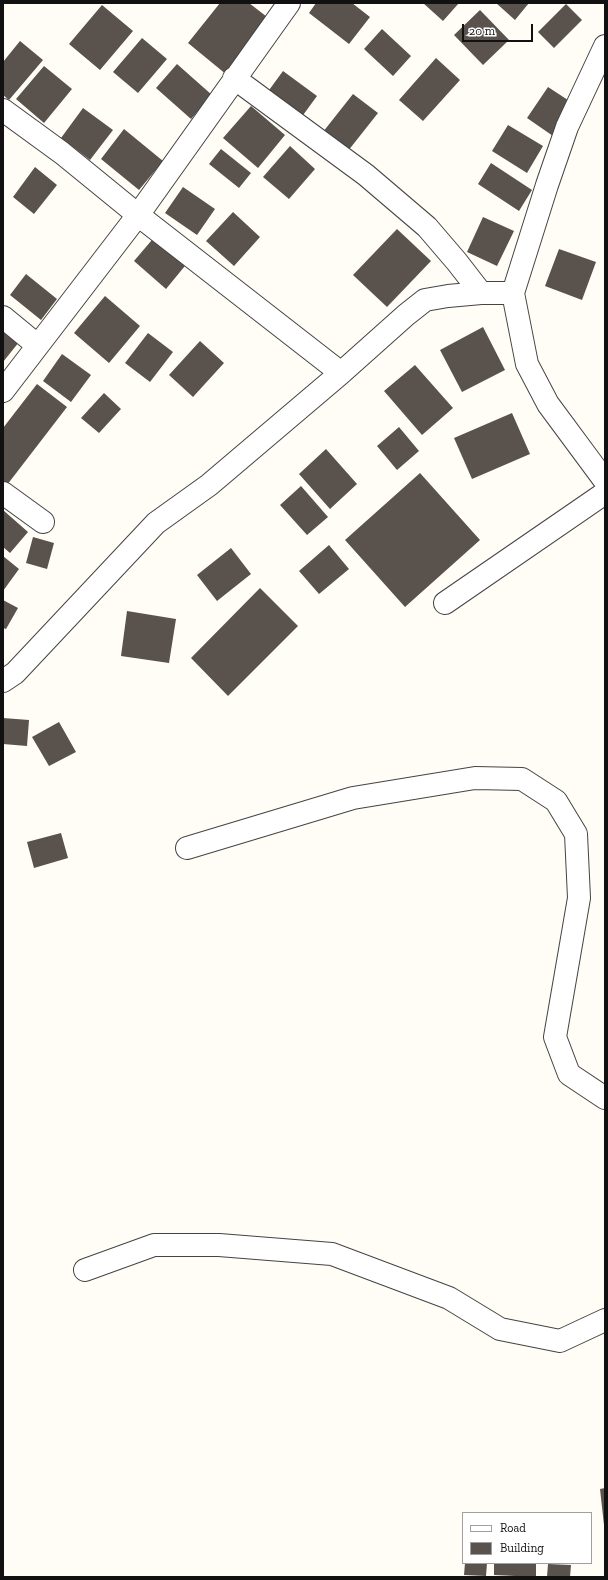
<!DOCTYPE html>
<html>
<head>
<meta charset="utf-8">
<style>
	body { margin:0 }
	#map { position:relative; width:608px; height:1580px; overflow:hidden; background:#fffdf5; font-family:"Zilla Slab",serif }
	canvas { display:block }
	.frame { position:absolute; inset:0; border:4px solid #111; pointer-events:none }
	.legend { position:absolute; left:462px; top:1512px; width:130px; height:52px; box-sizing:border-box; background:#fff; border:1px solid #a0a0a0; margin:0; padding:5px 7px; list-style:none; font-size:12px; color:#111 }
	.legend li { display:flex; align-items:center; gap:8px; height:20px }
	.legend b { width:20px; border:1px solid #a0a0a0 }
	.scale { position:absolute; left:462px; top:24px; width:71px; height:18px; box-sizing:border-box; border:2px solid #111; border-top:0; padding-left:5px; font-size:12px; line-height:14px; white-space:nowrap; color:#111; -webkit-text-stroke:3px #fff; paint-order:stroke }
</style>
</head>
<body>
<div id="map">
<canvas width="608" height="1580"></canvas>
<div class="frame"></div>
<ul class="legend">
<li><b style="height:5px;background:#fff"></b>Road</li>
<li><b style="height:11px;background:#5a524d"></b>Building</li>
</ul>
<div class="scale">20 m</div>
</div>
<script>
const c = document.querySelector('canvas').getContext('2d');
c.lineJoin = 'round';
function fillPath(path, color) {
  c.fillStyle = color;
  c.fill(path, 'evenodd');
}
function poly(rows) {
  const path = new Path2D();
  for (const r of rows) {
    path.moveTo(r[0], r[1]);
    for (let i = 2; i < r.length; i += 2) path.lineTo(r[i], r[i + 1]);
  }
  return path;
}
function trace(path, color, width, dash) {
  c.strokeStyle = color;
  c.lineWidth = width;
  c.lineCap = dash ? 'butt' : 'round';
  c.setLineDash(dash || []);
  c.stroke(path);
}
fillPath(poly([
	[220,3,249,3,271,20,227,75,188,43],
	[316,3,352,3,370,17,349,44,309,13],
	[423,3,459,3,443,21],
	[496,3,529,3,515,20],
	[566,4,582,20,554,48,538,32],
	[102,5,133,31,100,70,69,44],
	[480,10,509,40,483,65,454,35],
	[382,29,411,56,393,76,364,49],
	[142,38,167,59,138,93,113,72],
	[20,41,43,60,9,100,3,95,3,62],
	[436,58,460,80,423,121,399,100],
	[177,64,212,95,191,119,156,88],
	[44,66,72,89,44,123,16,99],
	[283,71,317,96,298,122,264,97],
	[548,87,574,104,553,136,527,118],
	[353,94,378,113,344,156,319,137],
	[251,106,285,135,258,168,223,138],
	[83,108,113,130,90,160,61,138],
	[508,125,543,146,527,173,492,151],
	[124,129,163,161,139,190,101,159],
	[290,146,315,169,289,199,263,177],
	[221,149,251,173,239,188,209,164],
	[491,163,532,190,519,211,478,184],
	[35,167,57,185,34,214,13,197],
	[183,187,215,209,197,235,165,213],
	[233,212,260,237,234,266,206,241],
	[483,217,514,231,497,266,467,252],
	[397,229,431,261,387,307,353,275],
	[157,234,189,261,166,289,134,261],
	[559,249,596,262,582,300,545,286],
	[26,274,57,299,41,320,10,295],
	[105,296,140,326,109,363,74,333],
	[483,327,505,370,462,392,440,350],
	[3,330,19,342,3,362],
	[148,333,173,352,150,382,125,363],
	[200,341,224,363,193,397,169,375],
	[62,354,91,375,71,402,43,381],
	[415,365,453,408,422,435,384,391],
	[37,384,67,407,7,485,3,482,3,428],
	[104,393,121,409,99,433,81,418],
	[512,413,530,454,472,479,454,438],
	[399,427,419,451,397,470,377,446],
	[326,449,357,484,330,509,299,474],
	[420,473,480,540,405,607,345,540],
	[301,486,328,517,307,535,280,505],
	[3,510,28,532,10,553,3,547],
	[33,537,54,543,47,569,26,563],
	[329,545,349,569,319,594,299,571],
	[231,548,251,574,217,601,197,575],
	[3,556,19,569,3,591],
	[260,588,298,626,228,696,191,658],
	[3,600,18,608,6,629,3,628],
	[127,611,176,619,169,663,121,656],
	[3,718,29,720,27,746,3,744],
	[59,722,76,752,49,766,32,737],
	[61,833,68,858,34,868,27,842],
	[605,1488,605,1525,604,1525,600,1489],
	[465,1563,487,1563,486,1576,464,1575],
	[494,1563,536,1563,536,1577,494,1575],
	[548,1564,571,1565,570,1577,547,1577]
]), '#5a524d');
const minor = poly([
	[605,46,567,127,547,185,513,293,527,364,548,404,605,481],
	[234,78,366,175,427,227,457,262,481,293],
	[3,110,62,153,138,215,341,373],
	[3,317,37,345],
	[3,391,138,215,289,3],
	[3,493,43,522],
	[445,603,605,493],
	[3,681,15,673,156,523,209,485,341,373,406,315,425,300,448,296,481,293,513,293],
	[187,848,353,798,475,778,522,779,556,801,576,834,579,898,555,1037,569,1074,605,1098],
	[85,1270,154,1245,219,1245,332,1254,449,1298,500,1329,560,1341,605,1320]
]);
trace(minor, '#444', 24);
trace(minor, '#fff', 22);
</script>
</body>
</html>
